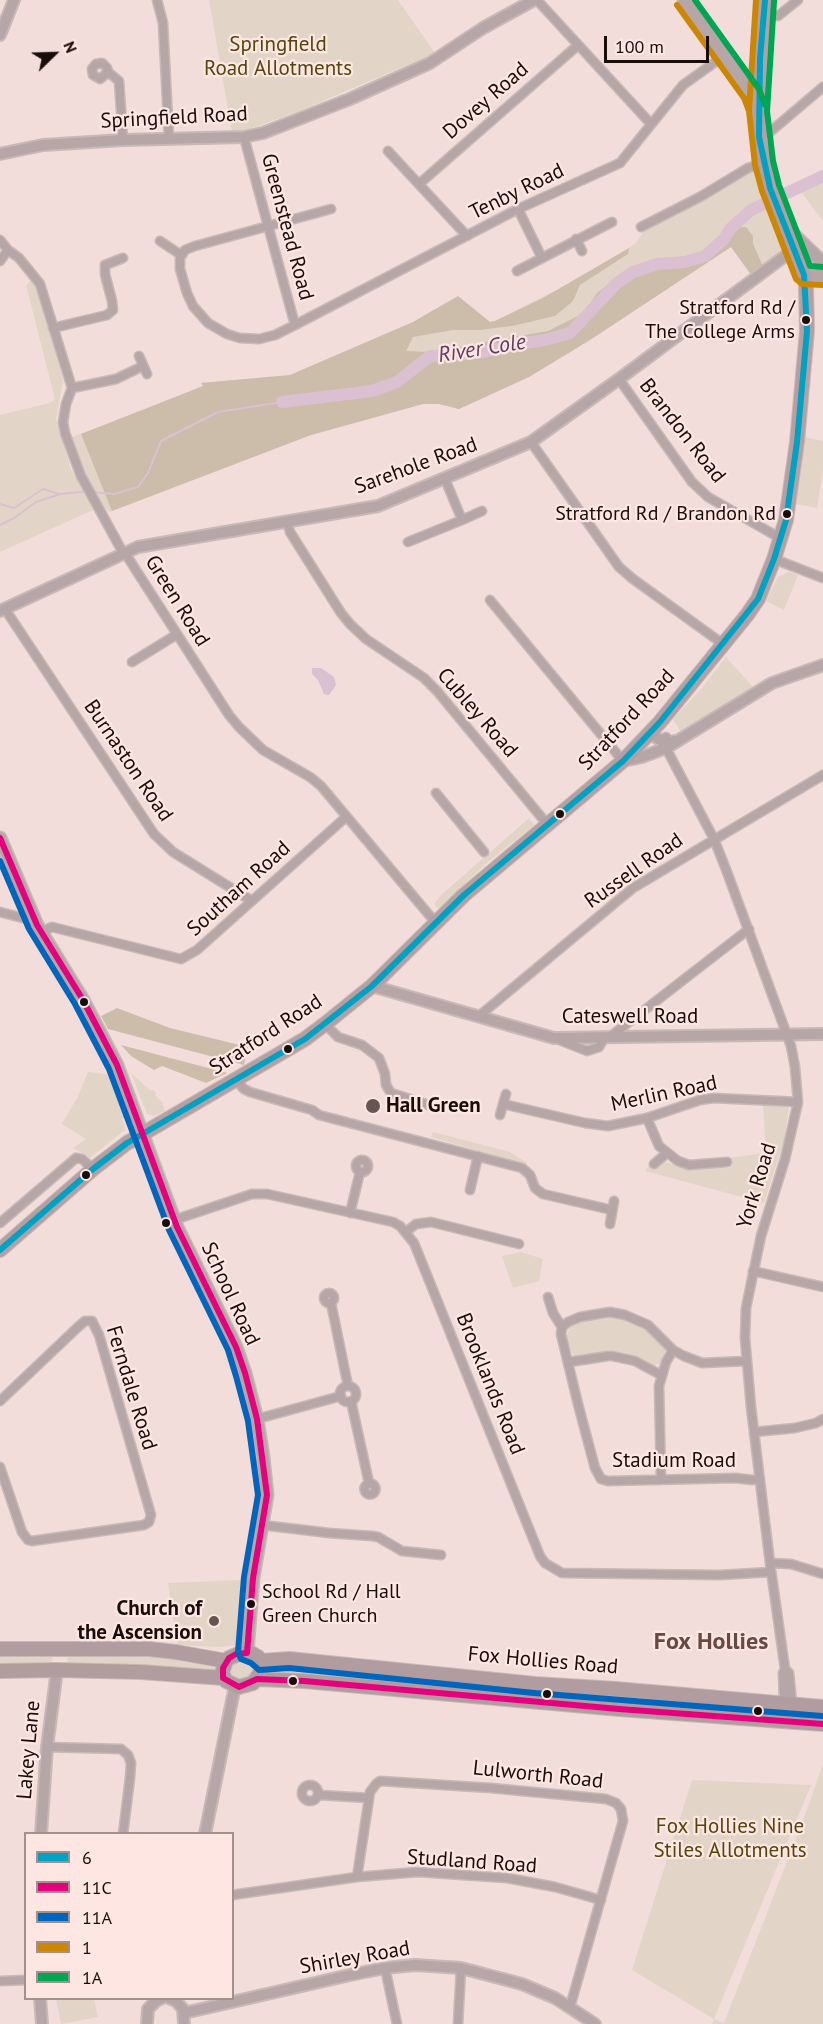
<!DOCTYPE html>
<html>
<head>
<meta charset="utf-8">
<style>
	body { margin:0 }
	#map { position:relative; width:823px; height:2024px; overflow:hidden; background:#f2ddda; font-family:"PT Sans",sans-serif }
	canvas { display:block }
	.legend { position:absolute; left:24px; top:1832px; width:210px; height:168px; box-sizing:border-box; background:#fee7e3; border:2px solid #a2908c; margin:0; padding:8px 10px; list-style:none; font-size:18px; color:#190d0a }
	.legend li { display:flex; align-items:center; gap:12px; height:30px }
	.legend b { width:30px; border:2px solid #a2908c }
	.north { position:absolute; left:24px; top:24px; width:60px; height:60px; -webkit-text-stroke:4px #fee7e3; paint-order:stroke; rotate:67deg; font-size:16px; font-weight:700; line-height:24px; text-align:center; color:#190d0a }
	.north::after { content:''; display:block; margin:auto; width:21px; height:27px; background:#190d0a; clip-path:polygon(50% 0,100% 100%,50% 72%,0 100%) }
	.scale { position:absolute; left:604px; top:36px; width:105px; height:27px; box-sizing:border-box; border:3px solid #190d0a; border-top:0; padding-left:8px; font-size:18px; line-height:21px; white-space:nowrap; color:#190d0a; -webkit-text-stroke:4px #fee7e3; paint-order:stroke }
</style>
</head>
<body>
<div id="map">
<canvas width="823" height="2024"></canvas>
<ul class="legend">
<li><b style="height:8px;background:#01a1c4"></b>6</li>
<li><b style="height:8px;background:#e5007d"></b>11C</li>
<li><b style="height:8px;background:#0065bd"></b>11A</li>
<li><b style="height:8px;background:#cb8702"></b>1</li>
<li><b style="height:8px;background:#00a651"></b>1A</li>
</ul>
<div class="north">N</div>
<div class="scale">100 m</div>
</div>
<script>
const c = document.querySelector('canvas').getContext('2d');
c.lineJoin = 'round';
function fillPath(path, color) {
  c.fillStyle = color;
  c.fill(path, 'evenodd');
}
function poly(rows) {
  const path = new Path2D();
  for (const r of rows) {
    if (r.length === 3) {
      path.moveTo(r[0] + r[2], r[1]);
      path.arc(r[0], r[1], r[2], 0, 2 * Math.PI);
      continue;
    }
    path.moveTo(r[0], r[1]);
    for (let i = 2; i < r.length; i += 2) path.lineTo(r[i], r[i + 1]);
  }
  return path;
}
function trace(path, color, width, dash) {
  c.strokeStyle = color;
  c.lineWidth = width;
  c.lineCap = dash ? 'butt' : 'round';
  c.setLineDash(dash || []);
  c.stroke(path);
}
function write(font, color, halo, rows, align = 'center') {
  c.font = font + ' "PT Sans",sans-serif';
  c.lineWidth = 4.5;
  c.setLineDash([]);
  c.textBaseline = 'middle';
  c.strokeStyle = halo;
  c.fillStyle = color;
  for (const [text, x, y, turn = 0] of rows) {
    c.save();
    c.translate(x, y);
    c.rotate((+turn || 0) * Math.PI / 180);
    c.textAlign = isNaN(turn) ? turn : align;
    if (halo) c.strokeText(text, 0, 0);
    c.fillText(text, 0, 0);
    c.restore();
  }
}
fillPath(poly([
	[209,0,398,0,435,53,297,112,247,130,232,132],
	[754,168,784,247,752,276,731,247,590,340,529,377,459,409,439,404,423,404,311,435,110,512,104,508,95,497,72,437,174,399,203,386,201,383,290,375,413,322,458,296,490,322,495,321,574,281,629,248,637,242,644,230],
	[823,176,823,221,798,188],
	[33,279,42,298,63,380,56,420,71,469,93,510,0,552,0,415,50,403,55,399,26,285],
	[805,437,823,441,823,470,817,508,796,504],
	[789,572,798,575,784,610,766,601,778,577],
	[726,657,753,687,693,726,680,731,673,719,701,689],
	[529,818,534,825,487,863,438,909,434,904,440,896],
	[88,1072,114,1075,130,1115,122,1119,126,1129,90,1158,73,1148,86,1139,62,1124,77,1098],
	[131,1073,151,1091,153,1089,156,1093,155,1095,162,1102,165,1111,154,1116,147,1114],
	[763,1105,789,1107,784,1141,764,1203,645,1171,649,1165,655,1169,664,1162,694,1169,729,1168,728,1158,766,1153],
	[433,1132,510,1152,527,1163,527,1165,431,1137],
	[521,1252,543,1259,539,1281,513,1288,502,1256],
	[609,1317,624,1319,650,1331,668,1350,662,1363,653,1366,635,1359,604,1352,575,1357,568,1346,566,1338,570,1327,582,1321],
	[244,1580,239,1645,220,1647,177,1645,168,1583],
	[53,1652,52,1666,0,1668,0,1653],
	[68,1653,172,1656,217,1663,217,1671,67,1666],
	[240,1658,256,1662,256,1675,242,1682,226,1676,230,1664],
	[301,1665,770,1709,768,1713,760,1716,270,1673,270,1667],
	[823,1764,823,2024,712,2024,714,2019,632,1970,692,1780,811,1785,714,2019,724,2023,804,1818],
	[56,1999,94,1999,98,2017,61,2024]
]), '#e2d5c8');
fillPath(poly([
	[746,227,753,236,753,244,763,266,752,276,731,247,590,340,529,377,459,409,439,404,423,404,311,435,112,511,81,434,203,386,201,383,290,375,413,322,458,296,490,322,495,321,543,298,629,248,628,254,580,285,573,301,555,316,512,326,480,330,453,330,413,337,406,351,429,352,548,331,584,313,597,293,629,269,658,260,696,256,722,237,727,228],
	[117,1008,170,1028,248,1047,244,1065,108,1029,101,1016],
	[121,1045,227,1073,206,1083,162,1066,154,1070,131,1056]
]), '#ccbdaa');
fillPath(poly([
	[312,668,321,668,334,677,336,685,329,695,324,694,318,680,312,674]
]), '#dac0d0');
trace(poly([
	[93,492,114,494,138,487,148,473,161,441,218,412,282,402],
	[0,504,14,508,43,489,59,494],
	[0,525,14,518,36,502,61,494,88,491]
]), '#dac0d0', 2);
trace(poly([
	[282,402,372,391,397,382,430,356,479,353,517,344,545,340,570,333,617,283,633,272,657,264,685,262,705,256,724,239,730,229,751,210,823,176]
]), '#dac0d0', 12);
const minor = poly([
	[157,0,163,23,169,139],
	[537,0,651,124],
	[763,14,778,16,798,0],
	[108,72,100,79,93,75,92,69,96,64,102,63,107,68,108,72,119,81,123,140],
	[244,137,295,325],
	[759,137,770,132,823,87],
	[388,151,467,236],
	[419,184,577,46],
	[331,209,195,246,185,250,180,258,180,269,187,293,193,306,208,323,227,334,240,338,259,339,275,335,295,325,518,209,620,163,683,85,725,55],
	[518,209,542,258],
	[641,227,700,197,748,168,764,163],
	[576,239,582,251],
	[0,240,8,250,19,258,28,269,40,284,72,388,66,404,63,422,65,433,81,476,121,549,125,553,229,715,239,727,263,750,310,777,321,786,435,922],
	[160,241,181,255],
	[0,261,8,250],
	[517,271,612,222],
	[53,328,107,315,113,310,112,301,105,274,105,265,123,258],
	[139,356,147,374],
	[619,379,692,482,708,497,780,538],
	[72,388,116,379,143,366],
	[531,442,619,567,633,579,723,644],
	[462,520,482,511],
	[287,522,290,532,341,613,350,624,366,639,424,678,437,691,547,824],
	[408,542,462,520,445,479],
	[774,559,823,578],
	[490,600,623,761],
	[5,609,154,834,173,852,252,901],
	[132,662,176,635],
	[666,737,666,748,714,839,727,872,791,1046,795,1067,798,1102,785,1159,761,1236,746,1308,745,1338,751,1407,770,1563,785,1669,789,1673,794,1722],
	[436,793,484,852],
	[0,912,23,918,33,916],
	[41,932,52,927,181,959,197,950,346,817],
	[479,1016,633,888,823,775],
	[325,1024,338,1037,362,1045,379,1058,385,1074,386,1085,391,1093,435,1107],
	[611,1036,749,929],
	[557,1039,587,1051,599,1047,605,1037],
	[236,1080,244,1089,250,1092,312,1110,319,1115,522,1168,530,1175,535,1188,543,1194,612,1210],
	[503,1104,585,1123,608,1126,647,1118,700,1100,714,1098,798,1102],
	[500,1115,506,1094],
	[647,1118,659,1146,678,1161,689,1165,727,1162],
	[362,1166,6],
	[654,1164,667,1153],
	[470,1190,478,1156],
	[350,1213,360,1172],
	[174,1220,252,1194,267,1194,393,1222,400,1226,414,1243,540,1556,545,1563,562,1573,720,1575,771,1572],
	[0,1223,76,1158,82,1159,93,1169],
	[610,1224,614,1201],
	[406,1232,416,1224,431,1222,519,1244],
	[753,1271,823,1287],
	[329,1298,5],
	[548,1297,553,1313,562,1327],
	[331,1303,348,1386],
	[612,1356,635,1361,661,1375],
	[746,1361,702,1363,684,1356,673,1350,648,1325,625,1315,610,1312,580,1317,568,1322,562,1327,561,1334,578,1404,595,1468,601,1479,608,1481,736,1478,752,1480,760,1479],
	[569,1362,608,1356],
	[348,1394,8],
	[0,1401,78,1327,85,1321,92,1321,99,1335,151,1515,149,1522,144,1525,32,1541,28,1540,22,1532,0,1467],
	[351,1401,369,1483],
	[257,1419,341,1396],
	[754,1432,795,1428,816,1423,823,1419],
	[661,1480,659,1386,666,1362,673,1350],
	[370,1489,5.5],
	[262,1525,329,1533,372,1536,378,1537,402,1551,441,1555],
	[770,1563,791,1564,823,1574],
	[785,1722,783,1673,785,1669],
	[47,1747,121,1749,128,1755,131,1763,130,1778,123,1834],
	[310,1793,8],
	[319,1795,369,1798],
	[357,1877,370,1792,376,1784,380,1781,491,1788,606,1799,616,1803,621,1809,623,1821,570,2007],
	[232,1895,357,1877,418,1872,507,1878,555,1887,601,1900],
	[385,1968,397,2024],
	[0,1981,26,1980],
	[458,2024,461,1968]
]);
const tertiary = poly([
	[0,35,14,0],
	[0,154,43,145,123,140,244,137,263,133,350,99,430,63,483,28,534,0],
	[0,611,138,547,378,506,531,442,619,379,789,253,793,245],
	[649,733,665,743,675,741],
	[623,761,642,757,666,748,772,683,823,665],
	[372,986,554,1038,823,1034],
	[41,1834,47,1747,57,1670],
	[205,1834,235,1686],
	[40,1998,42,2024],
	[169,1998,176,2001,183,2009,184,2024],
	[184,2013,350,1975,385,1968,415,1965,461,1968,522,1984,555,1998,595,2024],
	[147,2024,148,2009,156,2001,162,1998]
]);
const secondary = poly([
	[684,0,743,81,752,94,758,110],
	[785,226,823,263],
	[804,275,823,276],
	[0,838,37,925,83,1000,117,1065,177,1227,236,1347,245,1373,257,1419,263,1457,267,1495,253,1578,247,1653]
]);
const primary = poly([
	[0,1649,149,1649,176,1652,226,1661],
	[241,1653,253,1654,258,1657,263,1669,253,1683,239,1687,226,1681,222,1673,226,1661,229,1658,241,1653],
	[260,1661,289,1659,535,1684,616,1689,823,1707],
	[0,1671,57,1670,141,1672,223,1678],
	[257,1679,304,1681,619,1709,823,1724]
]);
const trunk = poly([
	[0,1250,93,1169,127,1143,305,1039,325,1024,372,986,464,895,623,761,660,722,747,615,758,599,774,559,786,520,797,442,807,331,806,286,804,275,770,188,759,137,760,59,765,0]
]);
trace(minor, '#c8b9b6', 11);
trace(tertiary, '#c8b9b6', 14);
trace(secondary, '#c8b9b6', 15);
trace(primary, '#c8b9b6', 16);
trace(trunk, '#c8b9b6', 16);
trace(minor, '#b6a6a8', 8);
trace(tertiary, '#b6a6a8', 10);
trace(secondary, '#b6a6a7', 12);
trace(primary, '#b19da0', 14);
trace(trunk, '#b4a0a2', 14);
trace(poly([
	[0,1250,93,1169,127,1143,305,1039,372,986,464,895,623,761,660,722,758,599,774,559,786,520,797,442,807,331,804,275,770,188,759,137,760,59,765,0]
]), '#01a1c4', 6);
trace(poly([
	[0,838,37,925,83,1000,117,1065,177,1227,236,1347,245,1373,257,1419,267,1495,253,1578,247,1653,236,1654,229,1658,223,1668,223,1678,239,1687,257,1679,304,1681,619,1709,823,1724]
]), '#e5007d', 6);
trace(poly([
	[0,861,29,929,75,1004,109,1069,169,1230,228,1350,236,1376,248,1421,258,1495,244,1577,238,1652,241,1659,251,1663,259,1670,289,1668,534,1693,822,1716]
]), '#0065bd', 6);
trace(poly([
	[756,0,749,111,755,165,762,191,796,279,802,284,823,285],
	[677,5,744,98,749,111]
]), '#cb8702', 6);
trace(poly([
	[695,0,759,89,765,105],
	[774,1,767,111,773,161,779,185,810,266,823,267]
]), '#00a651', 6);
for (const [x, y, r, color] of [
	[806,320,5,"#190d0a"],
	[787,514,5,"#190d0a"],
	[560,814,5,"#190d0a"],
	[84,1002,5,"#190d0a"],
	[288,1049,5,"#190d0a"],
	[373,1106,8,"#655653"],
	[86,1175,5,"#190d0a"],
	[166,1223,5,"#190d0a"],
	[251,1604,5,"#190d0a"],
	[214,1621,6,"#655653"],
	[293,1681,5,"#190d0a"],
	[547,1694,5,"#190d0a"],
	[758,1711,5,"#190d0a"]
]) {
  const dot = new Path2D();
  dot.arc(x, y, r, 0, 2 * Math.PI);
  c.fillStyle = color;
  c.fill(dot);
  trace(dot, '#fee7e3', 2);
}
write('20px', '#190d0a', '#fee7e3', [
	["Stratford Rd /",795,308],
	["The College Arms",795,332],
	["Stratford Rd / Brandon Rd",776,514],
	["School Rd / Hall",262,1592,"left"],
	["Green Church",262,1616,"left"]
], 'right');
write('21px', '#54450b', '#fee7e3', [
	["Springfield",278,45],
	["Road Allotments",278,69],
	["Fox Hollies Nine",730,1827],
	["Stiles Allotments",730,1851]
]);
write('21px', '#190d0a', '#fee7e3', [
	["Dovey Road",486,101,-41],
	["Springfield Road",174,118,-3],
	["Tenby Road",517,192,-26],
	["Greenstead Road",287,227,75],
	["Brandon Road",682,431,52],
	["Sarehole Road",416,466,-20],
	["Green Road",177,601,58],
	["Cubley Road",477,713,49],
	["Stratford Road",627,720,-47],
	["Burnaston Road",128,761,56],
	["Russell Road",634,871,-35],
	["Southam Road",239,889,-42],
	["Cateswell Road",630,1017],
	["Stratford Road",266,1035,-33],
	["Merlin Road",664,1094,-12],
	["York Road",757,1186,-73],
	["School Road",230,1294,65],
	["Brooklands Road",490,1384,68],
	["Ferndale Road",131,1388,73],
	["Stadium Road",674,1461],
	["Fox Hollies Road",543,1661,5],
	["Lakey Lane",29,1750,-85],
	["Lulworth Road",538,1775,6],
	["Studland Road",472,1862,4],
	["Shirley Road",355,1958,-10]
]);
write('bold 21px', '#190d0a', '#fee7e3', [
	["Hall Green",386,1106],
	["Church of",202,1609,"right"],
	["the Ascension",202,1633,"right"]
], 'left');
write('italic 22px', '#623c5f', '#fee7e3', [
	["River Cole",482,349,-9]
]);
write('bold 24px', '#684943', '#fee7e3', [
	["Fox Hollies",711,1642]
]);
</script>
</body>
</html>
